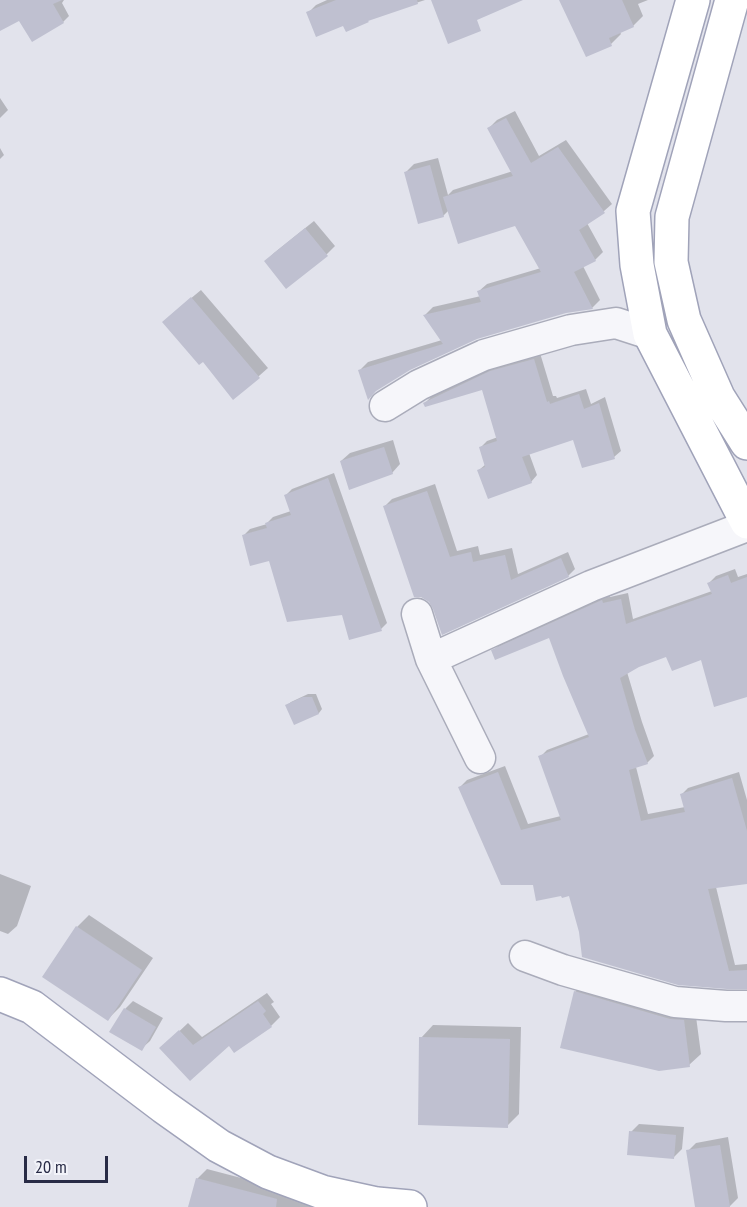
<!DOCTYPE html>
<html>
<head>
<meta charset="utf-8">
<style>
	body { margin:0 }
	#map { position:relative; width:747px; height:1207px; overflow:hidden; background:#e2e3ec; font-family:"PT Sans Narrow",sans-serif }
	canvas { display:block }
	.scale { position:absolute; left:24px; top:1156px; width:84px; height:27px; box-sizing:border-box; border:3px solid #282b46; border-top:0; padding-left:8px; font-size:18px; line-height:21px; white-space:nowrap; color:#282b46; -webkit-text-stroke:4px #f2f3f9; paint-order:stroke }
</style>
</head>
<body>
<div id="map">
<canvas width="747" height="1207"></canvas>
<div class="scale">20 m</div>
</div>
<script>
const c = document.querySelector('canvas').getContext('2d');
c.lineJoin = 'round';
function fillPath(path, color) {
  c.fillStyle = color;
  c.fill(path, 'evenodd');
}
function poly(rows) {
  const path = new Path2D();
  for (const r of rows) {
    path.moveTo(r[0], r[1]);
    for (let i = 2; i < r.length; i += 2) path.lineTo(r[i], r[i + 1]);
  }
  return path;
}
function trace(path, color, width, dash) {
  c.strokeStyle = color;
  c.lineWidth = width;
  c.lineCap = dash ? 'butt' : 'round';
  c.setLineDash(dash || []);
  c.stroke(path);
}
fillPath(poly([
	[0,0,64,0,62,3,69,16,63,22,19,19,0,29],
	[327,0,425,0,370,18,344,24,308,13,316,5],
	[561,0,648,0,638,4,643,16,633,26,620,32,621,34,611,44],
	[0,98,8,110,0,118],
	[515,111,539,156,566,140,612,204,604,211,587,223,603,252,595,260,583,266,600,300,592,308,566,312,360,370,368,362,442,340,425,315,433,307,481,296,479,291,487,284,541,268,515,224,449,210,443,216,406,172,414,164,438,158,448,195,453,190,513,171,489,128,497,120],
	[0,148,4,155,0,159],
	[314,221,335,246,327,254,286,286,266,261,274,253],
	[201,290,268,368,234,398,172,314],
	[540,353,553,396,556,396,557,398,586,389,591,404,605,397,621,451,614,457,574,438,529,453,537,475,531,482,479,470,486,464,480,448,487,441,498,437,483,388,425,403,432,396,498,365],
	[393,440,400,464,392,473,341,461,350,453],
	[334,473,387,623,381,629,344,613,270,559,243,536,250,529,267,524,267,523,273,517,291,511,286,495,292,489],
	[435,484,457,551,478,546,480,555,512,548,518,574,568,552,575,569,568,576,435,608,384,507,392,499],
	[735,569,738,577,747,574,747,696,702,658,667,655,638,665,627,672,642,722,654,756,647,763,636,767,648,814,685,807,681,795,688,788,739,772,747,800,747,882,716,887,735,965,747,964,747,987,580,932,570,895,534,883,460,787,467,780,505,766,528,824,561,816,540,757,547,750,589,734,550,636,493,651,500,644,609,594,610,597,628,593,633,619,712,591,709,583,716,576],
	[308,694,316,694,322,709,319,713,295,723,287,705,291,702],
	[0,874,31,886,17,926,8,934,0,931],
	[89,915,153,958,120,1007,108,1019,77,927],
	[587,980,695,1009,701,1054,689,1065,575,992],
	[267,993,274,1002,271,1004,280,1017,271,1026,234,1051,229,1043,190,1079,170,1040,188,1023,202,1037],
	[133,1001,163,1018,150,1041,141,1049,125,1009],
	[433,1025,521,1027,519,1114,507,1126,421,1038],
	[639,1124,684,1127,682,1149,674,1157,631,1132],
	[728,1137,738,1198,729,1207,697,1207,688,1151,696,1143],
	[207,1169,325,1200,323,1207,190,1207,197,1179]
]), '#0003');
fillPath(poly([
	[0,0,62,0,53,4,64,23,32,42,19,21,0,31],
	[336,0,417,0,418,4,368,21,369,22,346,32,343,26,316,37,306,12],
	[431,0,523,0,477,20,481,31,448,44],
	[559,0,622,0,634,27,609,38,612,46,586,57],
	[506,118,531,163,558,147,605,213,579,230,596,261,574,272,593,309,566,313,477,339,410,370,376,391,368,400,358,370,443,344,423,315,481,302,477,291,541,272,515,226,458,244,443,197,513,176,487,128],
	[430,165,444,217,418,224,404,172],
	[305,228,328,256,286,289,264,261],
	[191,297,260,378,233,400,203,362,199,365,162,322],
	[534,359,547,402,549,401,550,404,579,394,584,409,599,403,615,459,582,468,573,440,522,457,532,483,488,499,477,470,485,467,479,447,497,441,482,390,425,407,423,403,490,371],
	[384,447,393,474,349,490,340,461],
	[328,478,382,631,349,640,342,615,287,622,269,561,250,566,242,535,267,528,265,523,291,515,284,495],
	[427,491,450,557,471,552,473,562,505,555,511,580,561,558,569,577,442,635,433,609,429,602,421,597,414,597,383,506],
	[728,575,731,583,747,577,747,697,714,707,701,660,672,671,666,657,639,667,620,678,635,730,648,764,629,770,641,821,685,812,680,794,732,778,747,831,747,884,708,889,729,971,747,970,747,989,727,989,678,985,582,957,579,932,569,896,562,898,561,896,536,901,533,885,501,885,458,787,498,772,521,830,561,820,538,756,589,737,563,676,549,638,495,660,491,650,602,600,603,603,621,599,626,624,712,594,707,583],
	[303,697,312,697,319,714,294,725,285,705],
	[76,926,142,970,108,1021,42,977],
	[574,991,670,1019,684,1020,690,1067,659,1071,560,1048],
	[258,1001,266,1011,263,1014,272,1027,234,1053,229,1046,190,1081,159,1048,179,1030,193,1045],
	[124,1008,156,1027,142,1051,109,1032],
	[419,1037,510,1039,508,1128,418,1125],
	[629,1131,676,1135,674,1159,627,1155],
	[720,1145,730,1207,695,1207,686,1150],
	[196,1178,277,1199,276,1207,188,1207]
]), '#bfc0d0');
const minor = poly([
	[385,406,419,385,484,355,571,330,616,323,650,334],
	[417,614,431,659,480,758],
	[431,659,591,586,747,526],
	[525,956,563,970,675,1002,726,1006,747,1006]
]);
const major = poly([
	[693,0,633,211,637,265,650,334,747,522],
	[732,0,672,217,671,262,684,320,718,397,747,443],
	[0,994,32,1007,164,1107,219,1146,268,1172,322,1192,377,1204,410,1207]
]);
trace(minor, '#aaacba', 33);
trace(major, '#a0a3b9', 36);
trace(minor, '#f6f6fa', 30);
trace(major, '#fff', 33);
</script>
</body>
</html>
